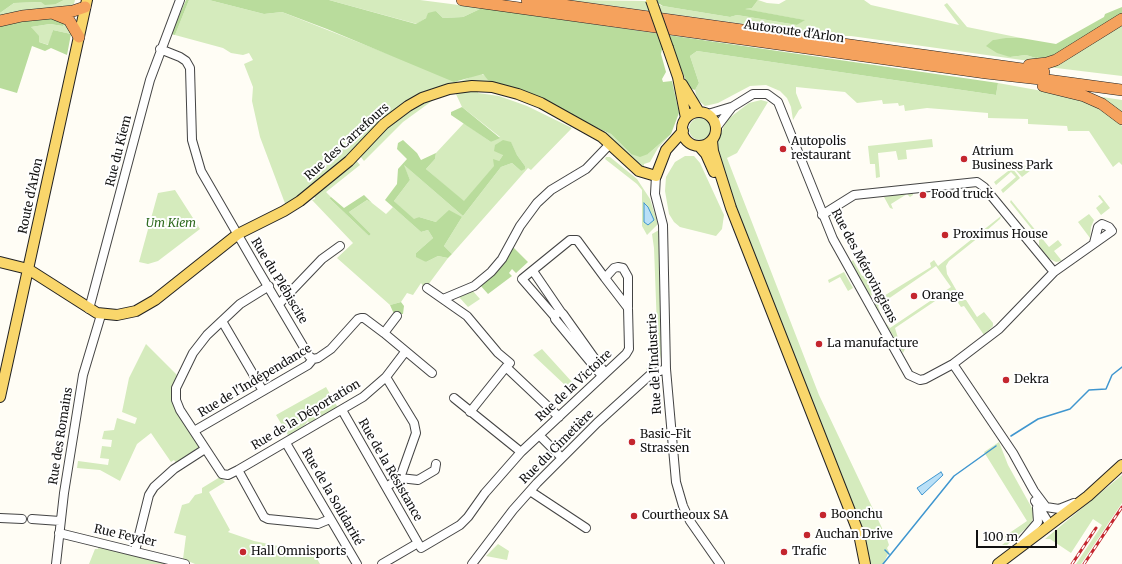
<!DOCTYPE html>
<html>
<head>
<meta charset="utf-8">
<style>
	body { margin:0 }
	#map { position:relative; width:1122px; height:564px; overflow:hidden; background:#fffdf5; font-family:Merriweather,serif }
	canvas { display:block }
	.scale { position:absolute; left:976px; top:530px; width:81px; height:18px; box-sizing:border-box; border:2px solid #111; border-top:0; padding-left:5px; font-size:12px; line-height:14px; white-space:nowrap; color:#111; -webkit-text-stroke:3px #fff; paint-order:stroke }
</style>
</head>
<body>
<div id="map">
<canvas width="1122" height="564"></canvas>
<div class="scale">100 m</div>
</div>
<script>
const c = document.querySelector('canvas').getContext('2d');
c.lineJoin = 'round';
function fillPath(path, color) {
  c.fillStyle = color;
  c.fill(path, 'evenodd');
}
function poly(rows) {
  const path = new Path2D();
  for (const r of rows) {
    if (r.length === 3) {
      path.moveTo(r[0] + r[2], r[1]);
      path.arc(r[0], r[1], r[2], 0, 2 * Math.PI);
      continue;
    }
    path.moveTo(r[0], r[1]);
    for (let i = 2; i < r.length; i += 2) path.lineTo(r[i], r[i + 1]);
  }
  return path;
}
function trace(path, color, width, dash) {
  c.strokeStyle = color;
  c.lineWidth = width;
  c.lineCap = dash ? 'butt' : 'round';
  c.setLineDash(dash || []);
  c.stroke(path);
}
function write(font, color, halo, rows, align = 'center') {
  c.font = font + ' Merriweather,serif';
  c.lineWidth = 4;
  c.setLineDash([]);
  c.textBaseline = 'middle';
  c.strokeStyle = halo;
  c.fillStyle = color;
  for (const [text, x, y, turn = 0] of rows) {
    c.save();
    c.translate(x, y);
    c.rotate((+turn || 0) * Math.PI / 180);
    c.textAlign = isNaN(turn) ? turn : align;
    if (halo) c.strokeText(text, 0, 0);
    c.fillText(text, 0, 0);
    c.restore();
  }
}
fillPath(poly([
	[64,0,75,0,74,4,69,6,53,7,53,8,0,17,0,13,14,3,41,2,56,4],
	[189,0,209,0,264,14,282,12,459,82,480,73,499,84,433,90,286,206,260,137,252,101,253,87,244,64,253,60,249,53,243,55,231,53,223,48,175,35],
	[329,0,420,0,482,8,463,17,443,18,436,11,417,24],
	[570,0,646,1,663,6,730,17,737,15,797,25,804,20,743,9,752,8,758,0,767,3,779,4,786,0,864,0,871,5,959,25,944,5,947,3,967,27,1021,38,993,40,1010,57,1026,55,1036,58,1063,52,1036,62,1022,60,851,36,831,36],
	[65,23,71,34,53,30,49,45,39,42,31,27,50,24,63,26],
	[1122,24,1122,76,1048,67],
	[697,51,996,95,998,83,1070,96,1090,103,1115,118,1122,126,1122,165,1119,162,1113,167,1089,131,1068,131,1067,126,1028,124,1028,119,988,118,988,113,927,108,905,111,904,105,899,106,898,103,883,104,882,100,857,103,845,92,796,87,796,93,802,108,799,110,793,120,791,107,787,98,780,91,766,85,750,86,718,103,705,106,697,99,695,90,699,83,690,56],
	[478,90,478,93,499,96,527,106,572,128,531,170,528,168,452,254,444,246,462,217,436,222,419,217,414,220,394,201,410,180,403,164,463,216,501,167,512,163,521,171,525,166,517,155,511,143,499,161,464,202,426,169,435,159,436,153,464,123,491,142,500,137,462,107,455,92],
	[1102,97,1122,100,1122,117,1101,101],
	[436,98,403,122,364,161,360,156,381,132,414,105],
	[761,100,768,102,737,153,727,158,819,395,882,528,883,536,887,539,889,545,887,548,889,552,883,564,868,564,727,189,716,147,723,128,728,119,749,103],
	[700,129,11],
	[590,126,611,134,631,154,648,154,671,134,658,148,650,162,644,164,644,168,638,166],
	[932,139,933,147,906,150,907,159,898,160,896,151,878,153,880,177,876,178,875,164,870,164,868,146],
	[685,156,694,156,700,163,724,215,722,229,716,236,680,227,674,222,669,214,665,191,666,177,675,162],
	[606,157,610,157,637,179,650,199,658,224,647,235,642,226,642,190,637,184,605,159],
	[356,160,360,165,326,192,331,197,329,198,369,236,371,234,349,212,367,200,372,203,386,214,393,207,421,232,428,230,433,238,416,253,426,262,438,256,448,258,425,289,421,283,413,295,407,293,401,302,390,305,337,258,353,243,312,200,315,199,314,194],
	[1039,164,1022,177,1013,167,1014,167],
	[1012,168,1020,178,1003,193,1001,190,1002,189,1016,177,1011,172,996,185,994,182],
	[175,190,200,229,158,261,148,264,139,262,158,193],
	[913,192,913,195,910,197,907,194,891,204,893,209,890,208,884,197],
	[1100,195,1110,208,1101,215,1096,208,1103,202,1098,196],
	[1011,200,1049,247,1058,240,1062,245,1054,251,1062,261,1056,262,1048,258,1039,246,1039,238,1010,202],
	[1089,214,1094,220,1091,227,1090,238,1078,222],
	[1001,216,1000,219,979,237,949,261,946,266,947,274,962,300,966,300,977,317,984,312,993,323,993,326,984,335,964,306,961,307,950,291,895,328,898,338,905,349,903,353,885,322,890,328,951,287,936,266,878,306,881,315,874,302,931,267,930,263,934,260,938,266],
	[659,230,661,354,660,359,647,370,646,369,657,358,658,354,654,248,652,234],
	[853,260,862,276,870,275,880,291,878,292,875,289,871,292,872,295,870,296,851,262],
	[844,272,853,288,848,291,840,277,829,283,828,280],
	[472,290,480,299,468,307,459,297],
	[146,344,177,375,175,383,176,410,198,445,198,448,176,463,174,460,171,462,151,433,137,444,120,481,100,470,77,468,78,461,108,465,109,459,100,458,102,446,111,447,112,440,102,439,104,431,114,430,117,418,135,424,137,418,122,412,129,378],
	[542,349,572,382,566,386,533,355],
	[326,387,338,408,309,423,308,421,301,430,289,437,276,415],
	[999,442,1008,465,1033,510,1034,515,1031,524,1007,545,1002,545,1007,541,1005,536,1027,521,984,452],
	[1122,475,1122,503,1081,564,1076,564,1102,525,1093,519,1071,553,1050,539,1045,539],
	[220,477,225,482,209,492,230,530,228,532,254,541,278,546,278,549,304,553,316,557,320,564,195,564,183,559,186,536,174,533,182,505,189,503,195,495,202,493,202,488],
	[100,542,185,564,89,564,95,549,98,549],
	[498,544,509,551,507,560,486,556]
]), '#d5ebbd');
fillPath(poly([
	[0,0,64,0,56,4,45,5,41,2,14,3,0,13],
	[186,0,189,0,175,35,171,34],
	[209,0,329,0,416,24,426,18,428,13,436,11,443,18,463,17,482,8,998,83,996,95,697,51,690,56,699,83,695,90,689,88,673,49,662,49,661,54,666,72,662,79,663,82,672,81,679,113,671,134,648,154,640,157,631,154,611,134,488,80,483,74,454,82,327,29,282,12,264,14],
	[657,0,758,0,752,8,745,9,805,20,797,25,737,15,730,17,663,6,658,3],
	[1122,7,1122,14,1063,52,1046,57,1036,58,1026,55,1010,57,997,53,986,46,993,40,1006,38,1021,38,1056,44,1104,17,1105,14],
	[49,17,65,23,63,26,50,24,31,27,39,36,39,42,48,45,53,30,71,34,67,55,51,48,45,51,32,46,17,93,0,88,0,26,10,23],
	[462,107,500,138,491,142,451,115,451,112],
	[403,140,417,153,421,160,436,153,435,159,426,169,464,201,494,166,493,159,499,161,503,155,494,151,495,145,503,140,511,142,517,155,525,166,525,169,521,171,512,163,501,167,463,216,404,165,410,180,394,201,414,219,419,217,436,222,449,210,462,217,444,246,452,254,448,258,438,256,426,262,416,257,416,253,433,238,428,230,421,232,385,200,397,184,398,169,407,159,397,149,398,143],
	[364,195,372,203,367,200,349,212,371,234,369,236,329,198,331,197,344,208],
	[513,247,528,262,516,273,512,269,509,273,512,276,488,294,480,285],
	[401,302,404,306,403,314,394,314,390,305]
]), '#b9dc9c');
const water = poly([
	[644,203,648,207,654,220,648,225,644,222,644,203],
	[941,472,943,475,922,495,917,488,941,472]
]);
fillPath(water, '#b9e0f7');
trace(water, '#3f96cf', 1);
trace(poly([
	[1011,436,1038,419,1070,409,1089,390,1106,389,1112,375,1122,367],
	[885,550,889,554],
	[883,564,954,476,996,446]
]), '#3f96cf', 1.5);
const minor = poly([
	[160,49,180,57,186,61,190,68,192,140,201,171,257,268,309,356,313,359],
	[708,114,731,107],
	[716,128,732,107,753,94,767,94,778,102,833,239,909,375,920,380,925,379,953,364,999,329,1054,272,1112,231,1109,227,1102,224,1098,227,1094,243],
	[656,176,655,194,663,225,666,369,676,482,683,506,690,521,720,564],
	[822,215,854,195,977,182,984,187,1054,272],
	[533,271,561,312],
	[269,286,240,304,207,335,193,353,176,388,176,400,180,410,222,474,228,475,238,470,363,397,386,377,405,352],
	[427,288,467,316,498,353,510,363,506,367,559,417],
	[443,299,474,286,491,272,502,259,520,226,537,203,551,190,586,169,610,144],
	[279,304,322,259,340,246],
	[89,309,150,80,180,0],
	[555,317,522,279,570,240,577,240,605,278],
	[222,321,263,391],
	[384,333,397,316],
	[953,364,1013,453,1034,491,1046,507,1059,509,1074,503],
	[602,376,555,319,555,314,561,312,563,314,605,373],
	[386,377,414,423,416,433,400,478,386,487],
	[454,398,521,452],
	[342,410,418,543],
	[470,412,506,367],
	[194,431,308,365,313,359,318,358,331,349,358,319,361,318,364,318,384,333,432,373],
	[539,435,562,458],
	[286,443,357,564],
	[238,470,264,517,268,519,318,524,330,519],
	[400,478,418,480,435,470,436,464],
	[530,491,586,528],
	[1035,501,1050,525],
	[468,517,485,493,521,452,626,354,629,349,628,308,628,277,623,268,618,267,614,268,605,278,628,308],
	[0,518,22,519],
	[32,519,60,521],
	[59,533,185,564],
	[1021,542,1038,522,1037,508],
	[135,551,149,495,154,487,174,469,205,449],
	[56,564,64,493,83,375,101,315],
	[382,564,418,543,421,548,460,525,467,518],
	[472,564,513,510,537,483,597,423,651,374,666,369]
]);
const major = poly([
	[668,48,678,77,686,118],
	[682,84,699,112],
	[699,129,17],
	[712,141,713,151,731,208,859,534,865,564],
	[699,146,706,154,714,172],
	[0,262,28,269,97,313,117,315,136,311,155,300,238,234,284,211,300,201,349,161,384,124,408,106,422,98,449,89,472,86,492,87,518,94,541,103,602,137,639,171,656,176,666,150,683,131],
	[0,397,87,0],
	[998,564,1088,496,1122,465]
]);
const highway = poly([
	[462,0,986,73,1040,79,1122,90],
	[527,0,1044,72],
	[54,14,69,20,79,37],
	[0,21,22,16,73,11,85,7],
	[1029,65,1047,63,1056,60,1122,19],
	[1043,86,1084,96,1102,104,1122,119]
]);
trace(minor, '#444', 10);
trace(major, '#222', 12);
trace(highway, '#222', 12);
trace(minor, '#fff', 8);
trace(major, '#f9d66b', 10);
trace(highway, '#f5a25d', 11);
const rail = poly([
	[1072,564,1096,528],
	[1084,564,1122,507]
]);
trace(rail, '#c4262e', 3);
trace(rail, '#fff', 1.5, [4.5]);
const majorBridge = poly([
	[651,0,668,48]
]);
trace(majorBridge, '#222', 12, []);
trace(majorBridge, '#f9d66b', 10);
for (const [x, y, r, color] of [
	[783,149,4,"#c4262e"],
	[964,159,4,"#c4262e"],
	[923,195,4,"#c4262e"],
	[945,235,4,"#c4262e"],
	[914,296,4,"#c4262e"],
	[819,344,4,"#c4262e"],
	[1006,380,4,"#c4262e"],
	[632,442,4,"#c4262e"],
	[823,515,4,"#c4262e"],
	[634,516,4,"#c4262e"],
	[807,535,4,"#c4262e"],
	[243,552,4,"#c4262e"],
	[784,552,4,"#c4262e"]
]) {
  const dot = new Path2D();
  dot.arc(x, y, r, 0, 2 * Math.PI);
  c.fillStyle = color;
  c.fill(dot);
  trace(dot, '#fff', 1.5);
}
write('12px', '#111', '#fff', [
	["Autoroute d'Arlon",794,32,8],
	["Rue des Carrefours",347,142,-42],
	["Rue du Kiem",119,151,-76],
	["Route d'Arlon",31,196,-78],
	["Rue des Mérovingiens",864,266,62],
	["Rue du Plébiscite",279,281,59],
	["Rue de l'Industrie",655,364,-93],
	["Rue de l'Indépendance",255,381,-31],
	["Rue de la Victoire",574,386,-43],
	["Rue de la Déportation",306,415,-31],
	["Rue des Romains",61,436,-81],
	["Rue du Cimetière",557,447,-45],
	["Rue de la Résistance",390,470,60],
	["Rue de la Solidarité",332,497,60],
	["Rue Feyder",125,536,13]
]);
write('12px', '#111', '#fff', [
	["Autopolis",791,142],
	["restaurant",791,156],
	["Atrium",972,152],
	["Business Park",972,166],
	["Food truck",931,195],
	["Proximus House",953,235],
	["Orange",922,296],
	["La manufacture",827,344],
	["Dekra",1014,380],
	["Basic-Fit",640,435],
	["Strassen",640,449],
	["Boonchu",831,515],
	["Courtheoux SA",642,516],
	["Auchan Drive",815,535],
	["Hall Omnisports",251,552],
	["Trafic",792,552]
], 'left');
write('italic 12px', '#2f6b1f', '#fff', [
	["Um Kiem",171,224]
]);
</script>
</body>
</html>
